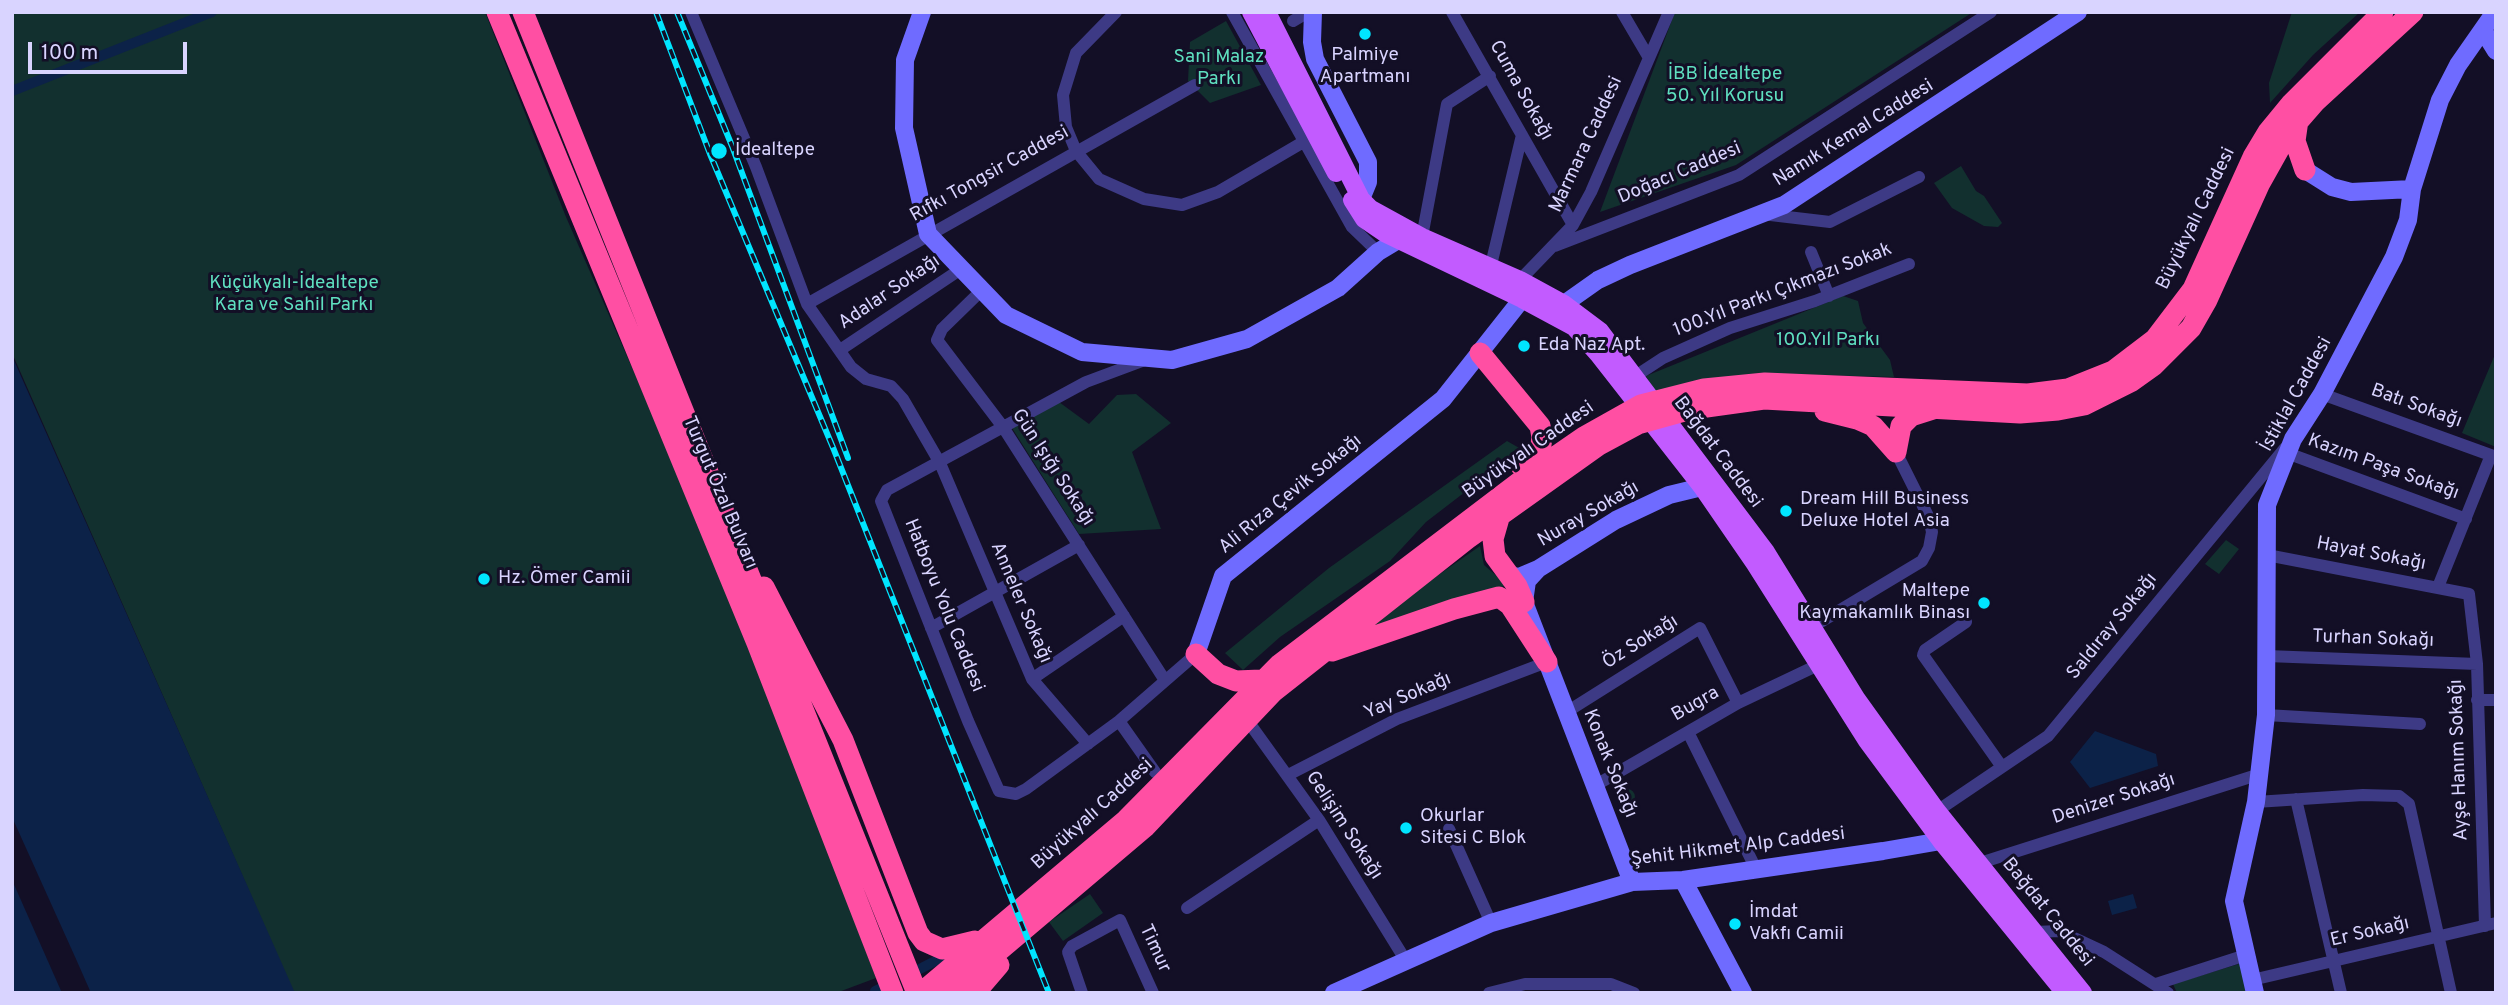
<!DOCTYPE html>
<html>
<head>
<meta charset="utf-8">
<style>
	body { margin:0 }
	#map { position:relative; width:2508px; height:1005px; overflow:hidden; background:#130f26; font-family:Overpass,sans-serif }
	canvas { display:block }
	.frame { position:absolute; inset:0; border:14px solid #d9d4ff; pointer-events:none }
	.scale { position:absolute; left:28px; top:42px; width:159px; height:32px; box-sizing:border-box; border:4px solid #d9d4ff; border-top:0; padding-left:9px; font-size:21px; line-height:24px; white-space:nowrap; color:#d9d4ff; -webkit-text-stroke:5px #130f26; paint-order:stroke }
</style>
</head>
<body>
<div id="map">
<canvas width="2508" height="1005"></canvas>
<div class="frame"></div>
<div class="scale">100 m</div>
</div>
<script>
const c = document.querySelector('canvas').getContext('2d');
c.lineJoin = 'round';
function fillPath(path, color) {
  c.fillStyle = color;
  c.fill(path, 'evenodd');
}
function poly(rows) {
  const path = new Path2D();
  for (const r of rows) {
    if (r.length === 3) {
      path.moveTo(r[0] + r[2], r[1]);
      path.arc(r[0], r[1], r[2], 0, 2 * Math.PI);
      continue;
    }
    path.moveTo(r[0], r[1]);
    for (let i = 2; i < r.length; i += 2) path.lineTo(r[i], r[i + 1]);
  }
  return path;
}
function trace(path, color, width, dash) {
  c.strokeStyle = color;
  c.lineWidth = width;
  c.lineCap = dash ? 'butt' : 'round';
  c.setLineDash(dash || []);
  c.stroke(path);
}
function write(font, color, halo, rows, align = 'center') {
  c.font = font + ' Overpass,sans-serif';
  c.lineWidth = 6;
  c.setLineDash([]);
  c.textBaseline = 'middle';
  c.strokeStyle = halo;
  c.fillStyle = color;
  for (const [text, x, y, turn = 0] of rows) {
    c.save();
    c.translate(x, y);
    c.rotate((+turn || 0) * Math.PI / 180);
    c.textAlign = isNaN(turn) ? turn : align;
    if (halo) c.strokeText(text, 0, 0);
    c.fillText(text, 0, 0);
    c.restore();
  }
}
fillPath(poly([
	[12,12,485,12,566,217,729,589,876,978,836,993,294,993,12,353],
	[1675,12,1973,12,1736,165,1600,212],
	[2292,12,2360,12,2313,55,2270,103,2269,83],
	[1226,21,1261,85,1210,103,1188,81,1190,42],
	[1961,166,1976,191,1984,196,2002,223,1998,227,1984,226,1952,208,1934,183],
	[1843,296,1858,301,1863,323,1890,360,1894,377,1776,374,1655,393,1646,376],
	[2496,352,2496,447,2462,433],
	[1136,394,1171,423,1132,452,1161,529,1079,534,1012,428,1059,402,1089,424,1117,395],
	[1507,441,1521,449,1426,522,1390,561,1280,637,1243,670,1225,653,1329,568],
	[2226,540,2239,549,2219,574,2205,564],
	[1480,546,1484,565,1507,585,1341,643],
	[1627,797,8],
	[1090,894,1103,913,1063,941,1049,922],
	[2242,963,2249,993,2177,993,2173,984]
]), '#12302f');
fillPath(poly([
	[12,356,295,993,12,993],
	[2095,731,2156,754,2158,766,2090,788,2070,762],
	[2133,894,2137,908,2112,915,2108,901]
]), '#0c2248');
fillPath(poly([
	[12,817,76,959,91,993,62,993,12,880]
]), '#130f26');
trace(poly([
	[12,91,212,12],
	[906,976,951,953],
	[875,991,892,983]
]), '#0c2248', 10);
trace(poly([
	[691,12,756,167,807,304,851,367,866,379,891,386,903,399,940,463,1032,679,1088,744],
	[1116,12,1076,53,1063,95,1066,127,1076,151,1099,179,1144,199,1182,205,1218,192,1305,141],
	[1232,12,1352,227,1378,252],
	[1452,12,1573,225],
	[1622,12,1649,58],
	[1293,21,1308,12],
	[1762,214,1830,222,1919,177],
	[1422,237,1447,104,1490,76],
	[1555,246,1739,175,1991,12],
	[1811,252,1829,296],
	[1491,265,1522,135],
	[1520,280,1573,225,1591,192,1669,12],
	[982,290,942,329,937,340,1003,427,1164,679],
	[807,304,1195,85],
	[840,350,961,269],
	[1145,360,1086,382,887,490,881,501,968,721,999,791,1016,794,1026,789,1119,721,1196,654],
	[1634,377,1663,358,1730,328,1815,301,1909,264],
	[2322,394,2496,457],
	[2287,453,2466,519],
	[2267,555,2469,594,2477,664,2485,926],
	[2438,587,2491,455],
	[1966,622,1925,650,1923,655,2002,767],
	[1812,627,1922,561,1929,548,1932,532,1929,518,1896,452],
	[931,628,1079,545],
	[2267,656,2477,664],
	[1032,679,1124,616],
	[2477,700,2496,700],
	[1565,713,1700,628,1738,703],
	[1250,714,1250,724,1319,820,1406,961],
	[2266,715,2420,724],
	[1119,721,1155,772],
	[1688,732,1755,867],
	[1288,775,1397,719,1547,662],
	[1596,785,1738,703,1818,665],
	[2296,799,2341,993],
	[2256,802,2363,795,2399,796,2409,804,2451,993],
	[1937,811,2048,736,2285,448],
	[1449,829,1491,923],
	[1980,863,2260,774],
	[1187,908,1319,820],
	[2035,932,2059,931,2104,952,2168,993],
	[2252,980,2496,923],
	[2156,984,2246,955],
	[1082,993,1068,952,1072,946,1120,920,1153,993],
	[1489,993,1525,984,1611,984,1634,993]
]), '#3d3a85', 12);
trace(poly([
	[922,12,905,60,904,128,928,234,1006,315,1082,352,1172,360,1247,339,1338,288,1378,252,1398,240],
	[1313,12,1312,42,1315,59,1368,162,1368,182,1361,199],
	[2483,30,2496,51],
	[2305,170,2332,187,2351,192,2412,189],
	[1564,304,1598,280,1630,265,1784,205,2078,12],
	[1538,569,1616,520,1669,495,1702,487],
	[1509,575,1519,577,1538,569,1527,581,1524,602,1632,882],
	[1196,654,1223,576,1443,399,1522,299],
	[1683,880,1743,993],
	[1334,993,1491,923,1632,882,1683,880,1883,851,1941,841,1951,835],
	[2255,993,2234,901,2256,802,2266,715,2267,505,2293,439,2322,394,2394,257,2408,220,2412,189,2440,100,2458,65,2495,12]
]), '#6f6bff', 18);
trace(poly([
	[1251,12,1336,173],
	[1267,12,1361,199,1371,209,1422,237,1520,280,1564,304,1600,331,1766,552,1856,698,1937,811,2083,993],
	[1352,200,1364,219,1386,234,1522,299,1574,327,1598,354,1702,487,1755,564,1867,741,1941,841,2065,993]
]), '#c25bff', 18);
trace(poly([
	[497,12,757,643,893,993],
	[523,12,917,993],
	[2298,120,2295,141,2305,170],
	[1480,353,1540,426,1542,437,1540,452,1521,466],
	[1825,411,1857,419,1873,426,1896,452],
	[1896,452,1901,426,1911,416,1933,409],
	[1499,518,1493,539,1495,556,1517,586,1524,602],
	[764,587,843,740,918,933,924,941,942,949,975,941],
	[1332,651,1454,609,1499,597,1510,605,1547,662],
	[1196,654,1218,674,1236,681,1261,680],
	[921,993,1126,820,1280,664,1526,477,1584,437,1641,405,1704,389,1765,383,2028,394,2068,389,2113,371,2155,339,2193,289,2253,157,2268,132,2291,104,2383,12],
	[949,993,1145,827,1273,692,1467,539,1599,445,1638,424,1692,409,1764,399,2020,413,2058,410,2084,405,2132,381,2153,366,2191,328,2207,300,2260,183,2288,133,2315,102,2413,12],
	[975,993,999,965]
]), '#ff4fa3', 21);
const rail = poly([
	[656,12,710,154,834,450,1049,993],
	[677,12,732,146,848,458]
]);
trace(rail, '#00e5ff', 6);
trace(rail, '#130f26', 3.5, [10]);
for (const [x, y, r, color] of [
	[1365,34,7,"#00e5ff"],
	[719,151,9,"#00e5ff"],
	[1524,346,7,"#00e5ff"],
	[1786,511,7,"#00e5ff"],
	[484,579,7,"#00e5ff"],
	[1984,603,7,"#00e5ff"],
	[1406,828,7,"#00e5ff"],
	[1735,924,7,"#00e5ff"]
]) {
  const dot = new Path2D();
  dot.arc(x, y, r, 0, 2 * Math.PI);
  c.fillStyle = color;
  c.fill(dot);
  trace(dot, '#130f26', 2.5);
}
write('19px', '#d9d4ff', '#130f26', [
	["Palmiye",1365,56,"center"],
	["Apartmanı",1365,78,"center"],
	["İdealtepe",735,151],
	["Eda Naz Apt.",1538,346],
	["Dream Hill Business",1800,500],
	["Deluxe Hotel Asia",1800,522],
	["Hz. Ömer Camii",498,579],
	["Maltepe",1970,592,"right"],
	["Kaymakamlık Binası",1970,614,"right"],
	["Okurlar",1420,817],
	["Sitesi C Blok",1420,839],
	["İmdat",1749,913],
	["Vakfı Camii",1749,935]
], 'left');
write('19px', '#5fe0c0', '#130f26', [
	["Sani Malaz",1219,58],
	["Parkı",1219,80],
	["İBB İdealtepe",1725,75],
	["50. Yıl Korusu",1725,97],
	["Küçükyalı-İdealtepe",294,284],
	["Kara ve Sahil Parkı",294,306],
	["100.Yıl Parkı",1828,341]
]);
write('19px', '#d9d4ff', '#130f26', [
	["Cuma Sokağı",1520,91,61],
	["Namık Kemal Caddesi",1854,134,-32],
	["Marmara Caddesi",1587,145,-65],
	["Doğacı Caddesi",1680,174,-23],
	["Rıfkı Tongsir Caddesi",990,175,-29],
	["Büyükyalı Caddesi",2197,219,-64],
	["100.Yıl Parkı Çıkmazı Sokak",1783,291,-21],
	["Adalar Sokağı",890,293,-34],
	["İstiklal Caddesi",2297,395,-61],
	["Batı Sokağı",2416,407,20],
	["Büyükyalı Caddesi",1529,451,-35],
	["Bağdat Caddesi",1717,453,53],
	["Gün Işığı Sokağı",1052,468,57],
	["Kazım Paşa Sokağı",2383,468,20],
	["Turgut Özal Bulvarı",719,493,67],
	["Ali Rıza Çevik Sokağı",1291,495,-39],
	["Nuray Sokağı",1589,515,-30],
	["Hayat Sokağı",2371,555,11],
	["Anneler Sokağı",1020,603,67],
	["Hatboyu Yolu Caddesi",943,606,68],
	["Saldıray Sokağı",2113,627,-51],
	["Turhan Sokağı",2373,640,2],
	["Öz Sokağı",1641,643,-32],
	["Yay Sokağı",1408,697,-23],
	["Bugra",1696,705,-30],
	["Ayşe Hanım Sokağı",2460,760,-92],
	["Konak Sokağı",1609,764,68],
	["Denizer Sokağı",2114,800,-18],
	["Büyükyalı Caddesi",1093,815,-42],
	["Gelişim Sokağı",1343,826,57],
	["Şehit Hikmet Alp Caddesi",1738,848,-7],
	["Bağdat Caddesi",2047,913,51],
	["Er Sokağı",2370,933,-13],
	["Timur",1154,949,65]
]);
</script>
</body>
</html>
